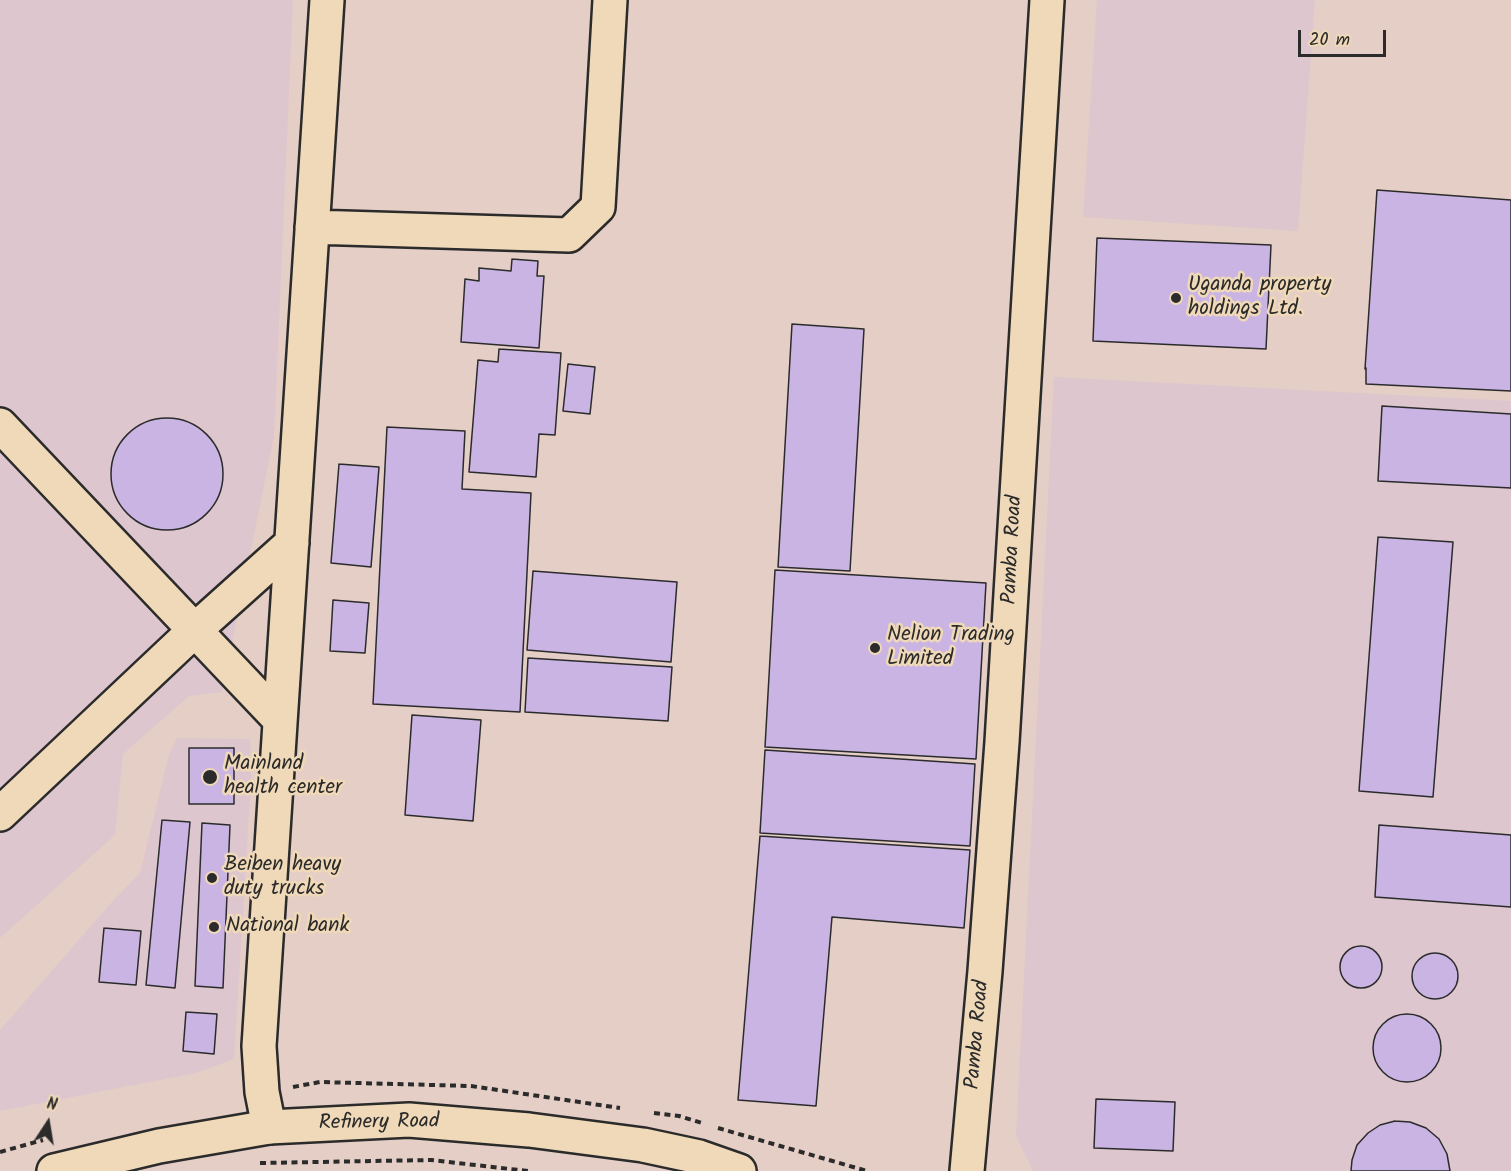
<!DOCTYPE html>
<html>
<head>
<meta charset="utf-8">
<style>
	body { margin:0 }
	#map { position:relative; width:1511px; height:1171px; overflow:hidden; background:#e5cec5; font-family:Kalam,sans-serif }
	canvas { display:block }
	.north { position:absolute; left:18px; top:1093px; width:60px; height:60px; -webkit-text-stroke:4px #f0d9b8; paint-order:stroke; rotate:12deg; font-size:16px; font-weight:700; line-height:24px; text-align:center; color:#2b2b2b }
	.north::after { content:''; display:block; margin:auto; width:21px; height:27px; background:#2b2b2b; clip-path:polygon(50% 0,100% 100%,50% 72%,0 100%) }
	.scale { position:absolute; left:1298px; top:30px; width:88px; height:27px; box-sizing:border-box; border:3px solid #2b2b2b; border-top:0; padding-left:8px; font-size:18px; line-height:21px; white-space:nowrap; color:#2b2b2b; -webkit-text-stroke:4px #f0d9b8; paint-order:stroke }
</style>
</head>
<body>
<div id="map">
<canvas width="1511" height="1171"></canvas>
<div class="north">N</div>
<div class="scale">20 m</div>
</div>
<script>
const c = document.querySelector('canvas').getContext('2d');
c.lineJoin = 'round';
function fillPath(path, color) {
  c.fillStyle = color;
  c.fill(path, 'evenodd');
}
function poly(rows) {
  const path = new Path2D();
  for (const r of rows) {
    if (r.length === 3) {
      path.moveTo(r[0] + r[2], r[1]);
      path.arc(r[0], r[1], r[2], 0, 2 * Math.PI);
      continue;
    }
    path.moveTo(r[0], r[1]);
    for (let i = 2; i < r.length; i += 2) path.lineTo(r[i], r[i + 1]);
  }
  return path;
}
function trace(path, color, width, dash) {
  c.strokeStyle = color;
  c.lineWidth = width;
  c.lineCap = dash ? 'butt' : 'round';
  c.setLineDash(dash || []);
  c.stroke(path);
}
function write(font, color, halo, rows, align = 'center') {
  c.font = font + ' Kalam,sans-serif';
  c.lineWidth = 5;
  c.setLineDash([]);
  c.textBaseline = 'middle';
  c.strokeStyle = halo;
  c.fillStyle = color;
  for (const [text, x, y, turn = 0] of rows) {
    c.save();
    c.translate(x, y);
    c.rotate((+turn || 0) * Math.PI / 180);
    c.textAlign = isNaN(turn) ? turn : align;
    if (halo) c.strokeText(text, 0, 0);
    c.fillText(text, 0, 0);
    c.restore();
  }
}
fillPath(poly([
	[0,0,293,0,274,436,222,692,189,696,123,754,115,835,0,938],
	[1097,0,1315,0,1298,231,1083,217],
	[1054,377,1511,401,1511,1171,1033,1171,1016,1136],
	[177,738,250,739,251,780,234,1059,196,1073,0,1111,0,1030,112,902,140,873,169,755]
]), '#ddc6ce');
const building = poly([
	[1377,190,1511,200,1511,391,1366,384,1366,368,1365,369,1377,190],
	[1097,238,1271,245,1266,349,1093,341,1097,238],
	[512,259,538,261,537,276,544,276,539,348,461,342,465,279,479,281,479,268,511,271,512,259],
	[792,324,864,329,850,571,778,567,792,324],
	[499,349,561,353,555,435,539,434,536,477,469,472,478,360,498,362,499,349],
	[568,364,595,367,590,414,563,411,568,364],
	[1382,406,1511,414,1511,488,1378,481,1382,406],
	[167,474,56],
	[387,427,465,431,462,489,531,493,520,712,373,704,387,427],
	[339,464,379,467,371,567,331,563,339,464],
	[1378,537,1453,542,1433,797,1359,791,1378,537],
	[775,570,986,583,976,759,765,747,775,570],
	[533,571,677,582,671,662,527,650,533,571],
	[333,600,369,603,365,653,330,651,333,600],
	[528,658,672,667,668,721,525,712,528,658],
	[412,715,481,720,473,821,405,815,412,715],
	[189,748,234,748,234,804,189,804,189,748],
	[765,750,975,764,970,846,760,833,765,750],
	[162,820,190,822,175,988,146,985,162,820],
	[202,823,230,825,223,988,195,986,202,823],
	[1379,825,1511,835,1511,907,1375,897,1379,825],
	[760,836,970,850,964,928,832,917,816,1106,738,1100,760,836],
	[104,928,141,931,136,985,99,982,104,928],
	[1361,967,21],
	[1435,976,23],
	[186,1012,217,1014,214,1054,183,1051,186,1012],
	[1407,1048,34],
	[1096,1099,1175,1102,1173,1151,1094,1148,1096,1099],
	[1395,1121,1410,1122,1426,1128,1439,1139,1447,1154,1450,1171,1351,1171,1352,1160,1357,1145,1368,1133,1380,1125,1395,1121]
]);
fillPath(building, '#cab4e3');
trace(building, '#2b2b2b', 1.5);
const minor = poly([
	[312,227,569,235,598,207,610,0],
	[0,425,280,720],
	[0,814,195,630,292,543],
	[269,1127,262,1092,259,1046,327,0],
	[967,1171,985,971,1002,742,1047,0]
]);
const major = poly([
	[54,1171,159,1146,269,1127,409,1120,529,1130,643,1145,699,1157,739,1171]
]);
trace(minor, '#2b2b2b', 38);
trace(major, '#2b2b2b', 38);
trace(poly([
	[293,1087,320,1082,471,1086,620,1108],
	[654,1113,679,1116,702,1123],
	[718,1128,867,1171],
	[0,1152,43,1140],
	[260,1163,431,1160,528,1171]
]), '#2b2b2b', 4, [6, 4.5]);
trace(minor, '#f0d9b8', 33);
trace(major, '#f0d9b8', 33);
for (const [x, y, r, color] of [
	[1176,298,6,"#2b2b2b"],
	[875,648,6,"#2b2b2b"],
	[210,777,8,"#2b2b2b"],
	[212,878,6,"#2b2b2b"],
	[214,927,6,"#2b2b2b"]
]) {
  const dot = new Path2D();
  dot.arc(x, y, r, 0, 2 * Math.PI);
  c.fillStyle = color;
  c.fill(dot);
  trace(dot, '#f0d9b8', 2);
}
write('21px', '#2b2b2b', '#f0d9b8', [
	["Uganda property",1188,286],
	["holdings Ltd.",1188,310],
	["Nelion Trading",887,636],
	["Limited",887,660],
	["Mainland",224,765],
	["health center",224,789],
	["Beiben heavy",224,866],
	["duty trucks",224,890],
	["National bank",226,927]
], 'left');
write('21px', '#2b2b2b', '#f0d9b8', [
	["Pamba Road",1014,550,-87],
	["Pamba Road",979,1035,-85],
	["Refinery Road",379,1124,-1]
]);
</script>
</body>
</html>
